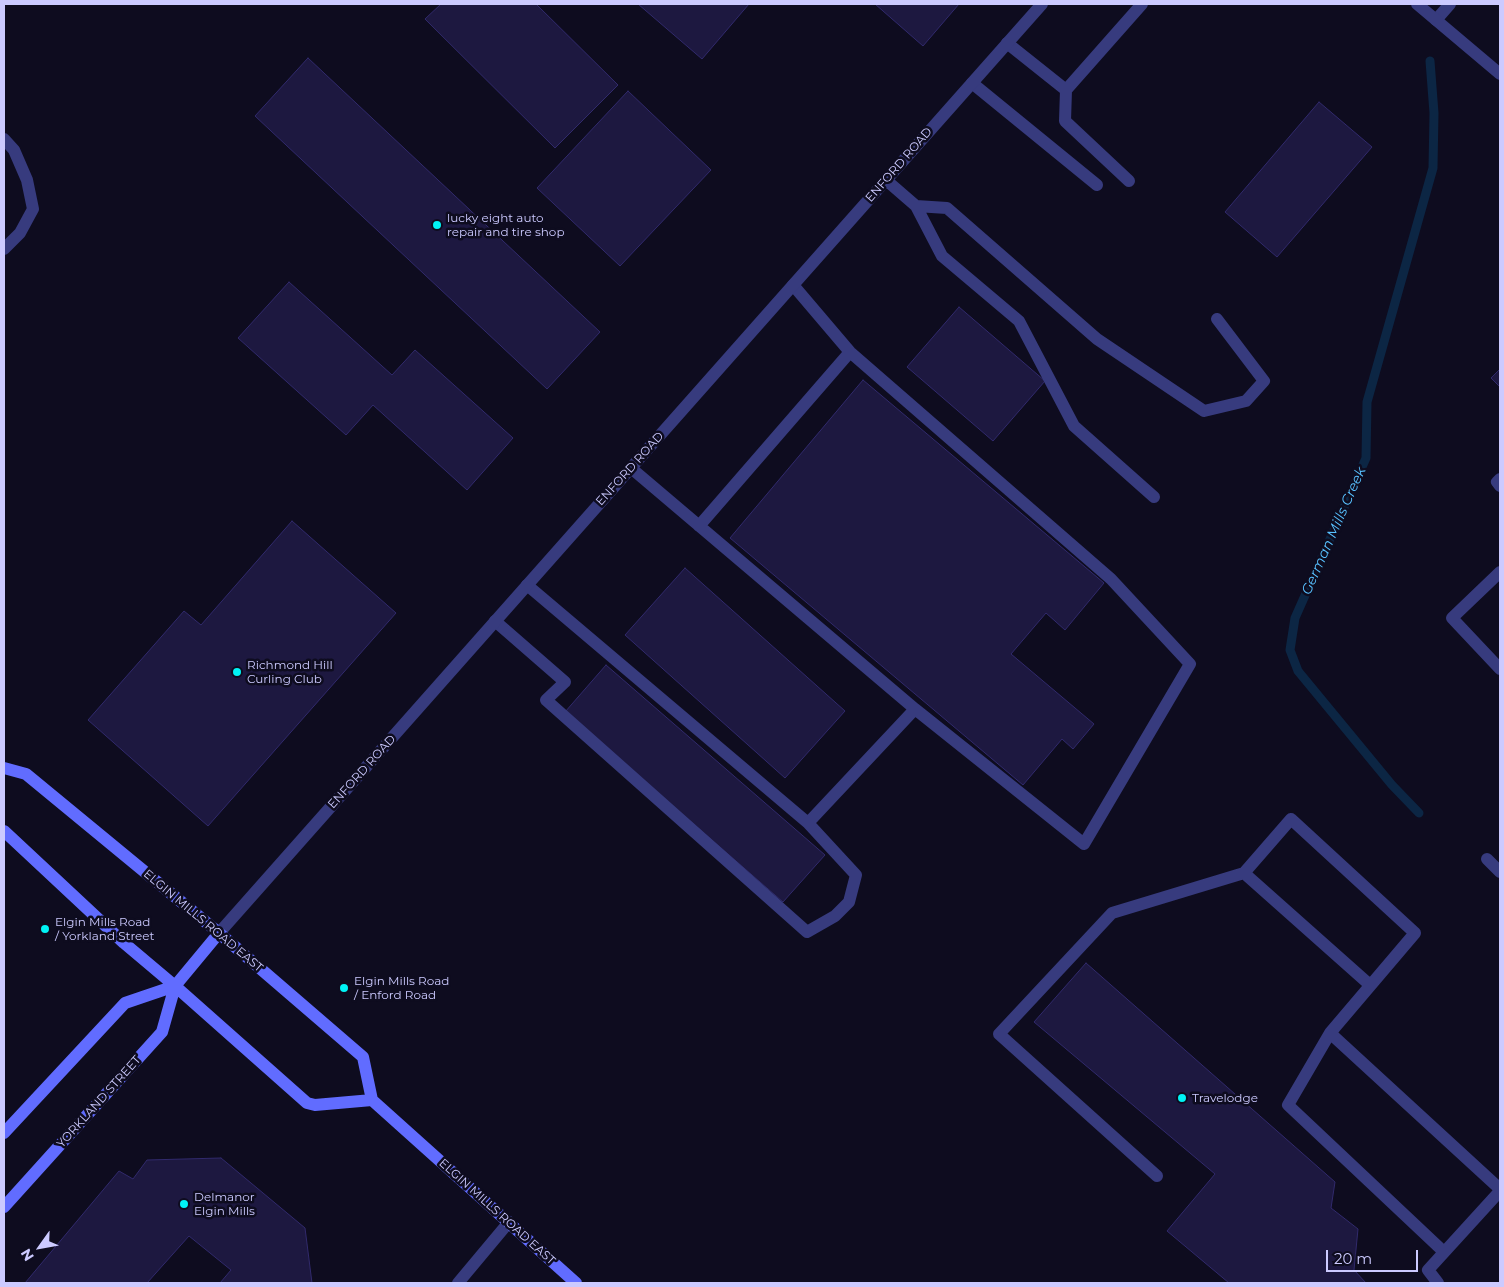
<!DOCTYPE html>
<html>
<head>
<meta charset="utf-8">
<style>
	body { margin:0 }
	#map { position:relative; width:1504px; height:1287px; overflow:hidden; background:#0e0c1f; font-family:Montserrat,sans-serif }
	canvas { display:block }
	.frame { position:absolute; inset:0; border:5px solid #cccaff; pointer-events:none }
	.north { position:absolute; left:15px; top:1222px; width:50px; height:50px; -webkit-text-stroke:4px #0e0c1f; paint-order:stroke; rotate:238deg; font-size:14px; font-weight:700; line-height:20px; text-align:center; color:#cccaff }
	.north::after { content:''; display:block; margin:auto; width:18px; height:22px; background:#cccaff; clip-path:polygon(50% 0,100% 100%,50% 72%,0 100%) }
	.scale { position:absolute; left:1326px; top:1250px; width:92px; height:22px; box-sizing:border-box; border:2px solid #cccaff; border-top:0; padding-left:6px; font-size:15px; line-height:18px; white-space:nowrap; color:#cccaff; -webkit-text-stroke:4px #0e0c1f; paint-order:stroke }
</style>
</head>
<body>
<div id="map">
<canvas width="1504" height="1287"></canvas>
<div class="frame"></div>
<div class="north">N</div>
<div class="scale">20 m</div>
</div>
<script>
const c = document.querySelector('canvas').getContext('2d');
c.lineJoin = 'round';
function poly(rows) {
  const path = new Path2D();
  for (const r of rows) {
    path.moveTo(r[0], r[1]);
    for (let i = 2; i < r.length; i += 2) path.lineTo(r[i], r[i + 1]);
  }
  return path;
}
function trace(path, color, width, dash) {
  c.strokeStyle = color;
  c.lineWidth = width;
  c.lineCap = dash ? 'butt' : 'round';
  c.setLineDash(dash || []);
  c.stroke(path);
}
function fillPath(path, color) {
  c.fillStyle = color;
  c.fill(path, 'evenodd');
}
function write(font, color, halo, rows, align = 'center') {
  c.font = font + ' Montserrat,sans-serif';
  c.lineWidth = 5;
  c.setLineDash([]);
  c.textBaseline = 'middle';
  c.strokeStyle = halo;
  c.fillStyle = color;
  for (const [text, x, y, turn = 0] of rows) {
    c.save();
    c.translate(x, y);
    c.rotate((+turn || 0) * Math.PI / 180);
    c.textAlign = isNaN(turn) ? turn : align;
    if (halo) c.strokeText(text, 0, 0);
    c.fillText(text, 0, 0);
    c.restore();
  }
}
trace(poly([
	[1419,813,1392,785,1298,671,1290,650,1295,618,1366,458,1367,402,1433,168,1434,113,1430,61]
]), '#0c2644', 9);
const building = poly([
	[441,4,536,4,618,85,555,148,425,19,441,4],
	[638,4,749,4,702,59,638,4],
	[875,4,959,4,923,46,875,4],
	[308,58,600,332,547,389,255,116,308,58],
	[628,91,711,170,620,266,537,188,628,91],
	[1319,102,1372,147,1277,257,1225,212,1319,102],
	[289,282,392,375,415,350,513,438,467,490,373,405,346,435,238,338,289,282],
	[959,307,1045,381,993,441,907,367,959,307],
	[1500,369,1500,387,1491,378,1500,369],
	[863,380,1104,583,1065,630,1046,613,1011,654,1094,724,1073,749,1062,739,1023,785,730,538,863,380],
	[292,521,396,613,208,826,88,720,184,611,201,625,292,521],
	[685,568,845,711,785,778,625,635,685,568],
	[606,665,825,855,783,902,565,712,606,665],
	[1086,963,1335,1182,1331,1208,1358,1229,1354,1270,1366,1283,1229,1283,1167,1231,1215,1174,1034,1022,1086,963],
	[221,1158,305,1228,312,1283,220,1283,231,1270,189,1236,147,1283,25,1283,119,1171,133,1179,147,1160,221,1158]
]);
fillPath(building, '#1d1840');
trace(building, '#312a6c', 1);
trace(poly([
	[1436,20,1450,4],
	[1007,43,1066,90,1142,4],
	[972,83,1097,185],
	[1066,90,1065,121,1129,181],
	[886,180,916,206,942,256,1019,321,1074,426,1154,497],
	[916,206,947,208,1097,339,1204,411,1246,401,1264,381,1217,319],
	[631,468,915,709,1084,844,1190,664,1111,579,850,352,793,285],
	[1500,479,1497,482,1500,486],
	[699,526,850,352],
	[1500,572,1452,618,1500,669],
	[527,585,808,823,915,709],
	[495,621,565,682,546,700,807,932,835,916,849,902,856,875,808,823],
	[1487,859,1500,872],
	[1244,873,1370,985],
	[1330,1033,1288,1105,1444,1252],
	[1157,1176,999,1034,1112,913,1244,873,1291,819,1415,933,1330,1033,1500,1189],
	[458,1283,509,1222],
	[1438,1283,1428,1270,1500,1191]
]), '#373b7e', 12);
trace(poly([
	[1417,4,1500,74],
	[4,139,14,150,27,180,33,209,20,233,4,249],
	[219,933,1042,4]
]), '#373b7e', 12);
trace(poly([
	[4,768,26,774,219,933,363,1057,372,1100,576,1283],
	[4,831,124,943,175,986,307,1103,315,1105,372,1100],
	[4,1133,125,1003,175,986],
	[4,1207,162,1032,175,986,219,933]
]), '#616cff', 12);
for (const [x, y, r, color] of [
	[437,225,5,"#00f3f5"],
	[237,672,5,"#00f3f5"],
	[45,929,5,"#00f3f5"],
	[344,988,5,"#00f3f5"],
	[1182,1098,5,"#00f3f5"],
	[184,1204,5,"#00f3f5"]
]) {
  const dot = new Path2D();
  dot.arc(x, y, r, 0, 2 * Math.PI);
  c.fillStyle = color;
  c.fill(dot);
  trace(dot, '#0e0c1f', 2);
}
write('12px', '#cccaff', '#0e0c1f', [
	["ENFORD ROAD",899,165,-49],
	["ENFORD ROAD",630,469,-48],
	["ENFORD ROAD",362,772,-48],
	["ELGIN MILLS ROAD EAST",203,921,40],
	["YORKLAND STREET",99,1102,-48],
	["ELGIN MILLS ROAD EAST",497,1212,42]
]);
write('12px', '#cccaff', '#0e0c1f', [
	["lucky eight auto",447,218],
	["repair and tire shop",447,232],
	["Richmond Hill",247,665],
	["Curling Club",247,679],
	["Elgin Mills Road",55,922],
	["/ Yorkland Street",55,936],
	["Elgin Mills Road",354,981],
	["/ Enford Road",354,995],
	["Travelodge",1192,1098],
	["Delmanor",194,1197],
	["Elgin Mills",194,1211]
], 'left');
write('italic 14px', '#58c1ff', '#0e0c1f', [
	["German Mills Creek",1334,531,-66]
]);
</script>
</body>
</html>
